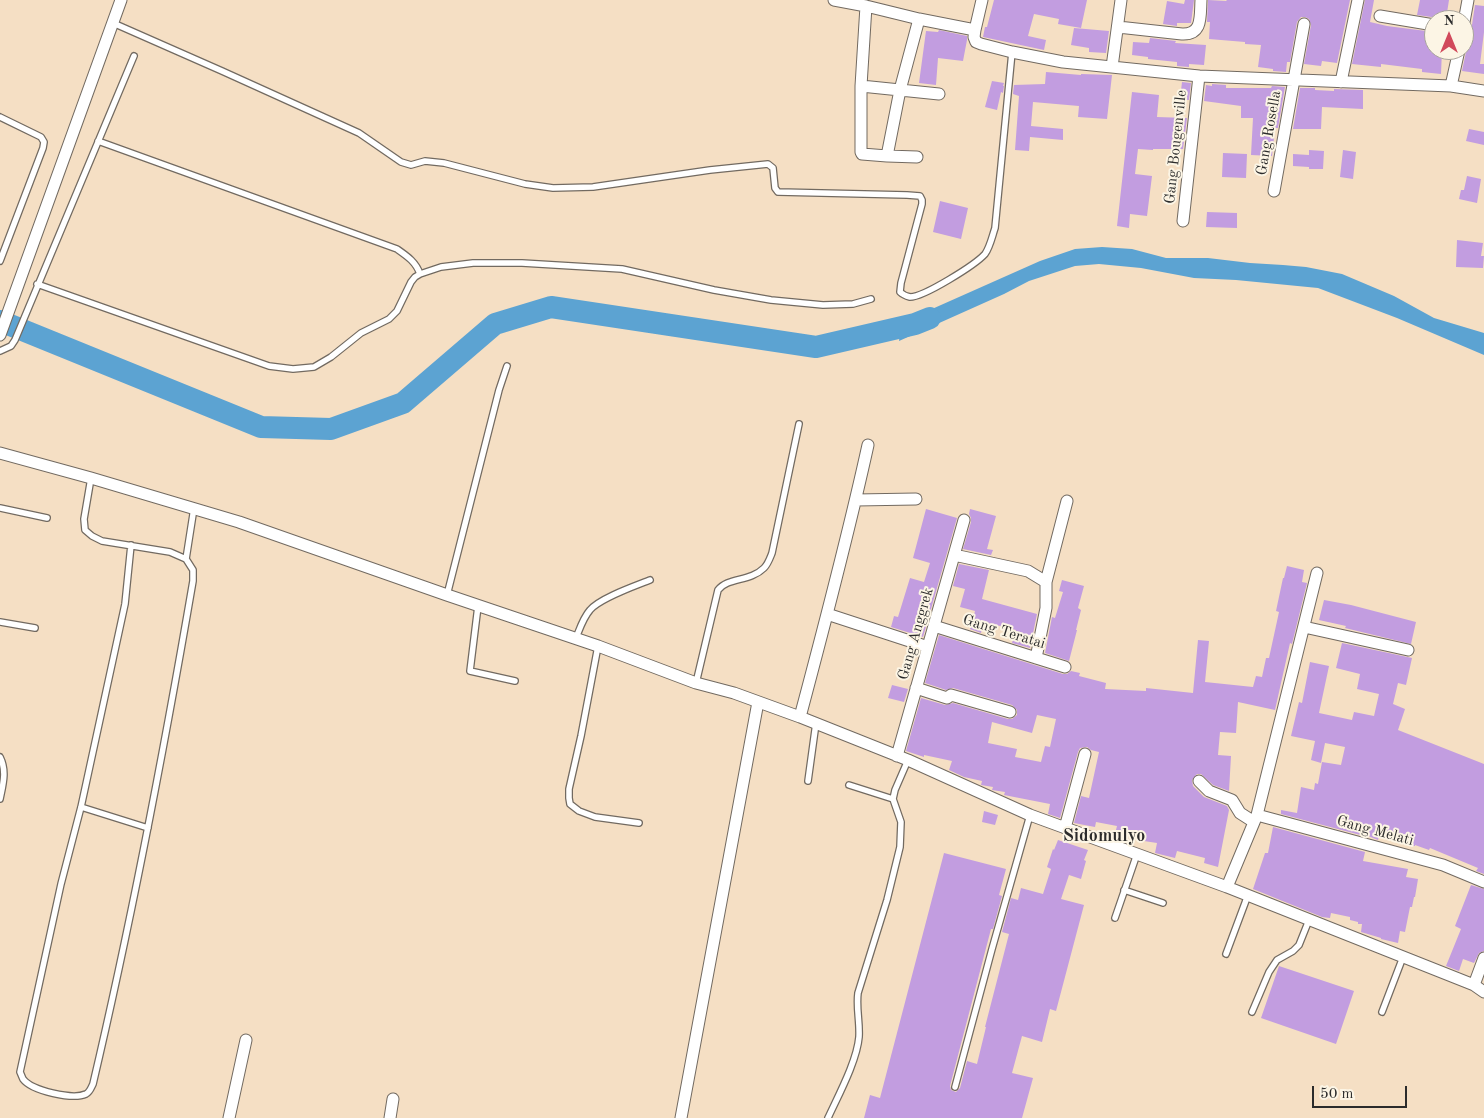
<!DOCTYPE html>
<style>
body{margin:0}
#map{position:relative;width:1484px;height:1118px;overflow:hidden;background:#f5dfc4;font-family:"Old Standard TT",serif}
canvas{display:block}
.north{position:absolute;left:1424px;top:10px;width:50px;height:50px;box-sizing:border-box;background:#fcf5e5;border:1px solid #a8a49b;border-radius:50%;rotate:0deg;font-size:14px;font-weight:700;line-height:20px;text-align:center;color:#2b2b2b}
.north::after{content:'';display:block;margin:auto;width:18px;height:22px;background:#d1495b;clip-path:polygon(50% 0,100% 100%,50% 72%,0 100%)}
.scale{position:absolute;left:1312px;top:1086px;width:95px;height:22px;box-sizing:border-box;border:2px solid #2b2b2b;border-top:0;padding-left:6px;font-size:15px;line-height:18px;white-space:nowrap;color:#2b2b2b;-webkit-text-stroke:4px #fcf5e5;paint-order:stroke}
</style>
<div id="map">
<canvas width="1484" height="1118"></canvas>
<div class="north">N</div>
<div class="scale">50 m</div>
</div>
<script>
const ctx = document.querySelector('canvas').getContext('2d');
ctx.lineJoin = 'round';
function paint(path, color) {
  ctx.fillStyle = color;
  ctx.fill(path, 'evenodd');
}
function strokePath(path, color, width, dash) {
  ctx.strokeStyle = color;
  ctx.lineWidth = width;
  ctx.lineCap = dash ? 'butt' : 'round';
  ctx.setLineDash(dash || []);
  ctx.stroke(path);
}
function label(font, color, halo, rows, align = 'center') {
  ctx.font = font + ' "Old Standard TT",serif';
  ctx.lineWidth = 4;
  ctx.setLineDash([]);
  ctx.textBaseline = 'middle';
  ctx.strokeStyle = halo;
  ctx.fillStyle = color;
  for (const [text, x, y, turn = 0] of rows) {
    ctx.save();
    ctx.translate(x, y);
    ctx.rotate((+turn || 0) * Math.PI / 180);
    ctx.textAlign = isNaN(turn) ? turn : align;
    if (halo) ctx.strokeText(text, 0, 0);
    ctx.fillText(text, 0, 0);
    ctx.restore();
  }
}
const water = new Path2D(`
 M1102,247L1132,249L1166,258H1208L1250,263L1283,265L1306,267L1342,274L1394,296L1434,318L1484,333V355L1397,318L1318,288L1236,280L1194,278L1141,268L1099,264L1075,266L1029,281L1004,294L899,341L901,324L923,313L1040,261L1075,249Z`);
const river = new Path2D(`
 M0,321L261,427L331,429L403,403L495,324L551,307L816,347L915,324L930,318`);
const building = new Path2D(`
 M994,0H1087L1081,28L1058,24L1059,19L1034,14L1028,36L1046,40L1044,50L983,37L985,27H987Z
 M1185,0H1194L1191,23H1177V26L1163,24L1167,1L1184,4Z
 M1208,0L1226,1L1227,0H1350L1337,63L1322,61L1321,66L1304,64L1311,25L1309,19L1305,17H1301L1297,22L1290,62H1287L1286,72L1273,71V69L1258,67L1261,45L1245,44V42L1209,39L1210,22H1207Z
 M1365,0H1374L1370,22L1387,26L1434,32V50H1442L1441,74L1422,72V69L1381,64V67L1352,64Z
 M1420,0H1449L1446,19L1417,15Z
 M1475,5L1484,6V32L1480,64H1484V74L1462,71L1466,52L1467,44H1465L1468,28L1472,25Z
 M1074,28L1109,31L1106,53L1089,52V48L1071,45Z
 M939,30L967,36V40L963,61L938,58L936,85L919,83L926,31L938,32Z
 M1150,38L1176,41L1175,43L1206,45L1204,65L1189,64V67L1177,66V62L1148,59V57L1132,55L1133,42L1149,43Z
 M1046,72L1081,75V74L1112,75L1107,119L1078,117L1079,106L1033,102L1031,126L1063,129V140L1030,137L1029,151L1015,150L1019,96L1013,94L1014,85L1045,84Z
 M992,81L1004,83L1003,86H1004L1003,93L1001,92L997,110L985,107Z
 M1182,82L1191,83L1189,100L1180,99Z
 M1212,84L1226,85V88H1271L1272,86L1285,87L1278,128H1275L1272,156L1251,155L1253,118H1241V106L1204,101L1206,85L1212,86Z
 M1300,88H1315V90L1334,91V89L1363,90V109L1322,107L1321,129H1293Z
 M1132,92L1159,95L1157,117L1187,118L1183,149H1153V150L1138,149L1135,174L1152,176L1147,216L1130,214L1129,228L1117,226Z
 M1469,129L1484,132V145L1466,141Z
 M1309,150L1324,151L1323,169H1309V167L1293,166V154L1309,155Z
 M1343,150L1356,152L1353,179L1340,177Z
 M1223,153L1247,154L1246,178L1222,177Z
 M1467,176L1481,179L1477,203L1459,199L1461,190H1464Z
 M940,201L968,208L961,239L933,232Z
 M1207,212L1237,213V228L1206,227Z
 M1457,240L1483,243L1481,256H1484L1483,268L1456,267Z
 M926,509L957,518L923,637L891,627L894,616L898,617L910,578L924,582L930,563L913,558Z
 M970,509L996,516L987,549L993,550L991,555L963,549L971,522V518L969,514Z
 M959,564L989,570L982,599L1037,614L1030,648L1012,643L1016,630L984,622L981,633L970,629L975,611L960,607L965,589L953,586Z
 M1287,566L1304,570L1302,582L1307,583L1292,644L1290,643L1275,710L1238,702L1236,733L1220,732L1218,755L1231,756L1229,791L1213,785L1201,774H1197L1192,780L1193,786L1204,797L1227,806L1229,810L1218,867L1204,863L1205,858L1177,851L1175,858L1155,853L1157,843L1144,841L1145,837L1134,835V833L1116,830L1117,826L1096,822L1095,827L1074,823L1081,796L1089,798L1099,752L1091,750L1087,747L1080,748L1078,752L1060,818L1048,814L1050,804L1004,795L1005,792L992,790L993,787L981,785L982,781L964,777L949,770L952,761L924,755V757L906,751L921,698L945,705L953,703L1008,719H1012L1017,715V710L1012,705L953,688L946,690L925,683L939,635L1063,674H1067L1071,671L1080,673L1079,676L1106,683L1105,689L1146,691V688L1193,693L1198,640L1209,641L1205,682L1253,687L1256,676L1262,677L1266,658H1269L1279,612L1276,611L1283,578H1284ZM1037,715L1056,719L1050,747L1045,746L1041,762L1015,757L1017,749L988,743L992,722L1032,733Z
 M1062,580L1084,586L1078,608L1081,610L1076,630H1077L1069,661L1045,653L1052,617L1055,618L1063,592L1059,591Z
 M1324,600L1351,605L1416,622L1411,644L1345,628L1346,626L1319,620Z
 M1342,643L1412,658L1406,685L1398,683L1393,704L1405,709L1398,730L1484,764V874L1476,871L1478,868L1430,848L1429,850L1415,845V846H1412L1380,834L1378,840L1368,836V837L1281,814V810L1297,813L1301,787L1314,790L1315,783L1318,784L1322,762L1341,765L1345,747L1325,743L1321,763L1311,760L1315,741L1291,736L1299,702L1302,703L1310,662L1329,666L1319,713L1352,720L1354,712L1374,716L1379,694L1357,689L1360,674L1336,668Z
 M892,685L908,689L904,702L888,698Z
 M984,811L998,815L995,825L982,822Z
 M1273,827L1365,852L1363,861L1408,869L1406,877L1418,879L1415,897H1414L1412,907H1410L1405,932L1400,931L1398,943L1381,939V938L1361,932L1362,924H1358V922L1350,920V917L1331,913L1330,918L1322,917L1253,889L1265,853H1268Z
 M1058,840L1088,850L1084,860L1086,861L1081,879L1069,875L1061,899L1084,905L1056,1011L1050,1009L1042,1042L1022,1036L1012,1073L1033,1078L1022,1118H864L870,1095L880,1098L944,853L1006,869L999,895L1002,896L993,929H991L950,1086L951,1090L956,1092L960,1088L967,1061L977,1064L986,1027H985L1009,934L1002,932L1011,898L1018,900L1021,888L1043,894L1051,869L1047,867L1053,849L1054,850Z
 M1471,885L1484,889V951L1479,953L1474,963L1463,959L1459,971L1446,966L1461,929L1455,926Z
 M1279,966L1354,991L1336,1044L1261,1018Z`);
const lane = new Path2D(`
 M113,23L222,71L359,133L401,162L411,165L425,161L444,163L525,184L553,188L593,187L710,170L768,164L773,168L775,188L778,192L907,195L920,196L922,200V204L901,283L900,292C903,295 906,296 910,297C924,297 975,265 985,254C990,247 992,237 995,228L1012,52
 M0,117L41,137L44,142L43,148L0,261
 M98,141L397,249C407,256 416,262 420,274
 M37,284L269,366L293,369L314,367L331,357L361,333L389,319L397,311L411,282L415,277L420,274L441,267L473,263H522L622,269L714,290L771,300L823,305L853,304L871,299
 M0,351L11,346L15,340L134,56
 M91,478L84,519L85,530L92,536L102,541L170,552L186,559L193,570V581C164,750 132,918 93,1084C91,1088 90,1092 86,1094C73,1100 32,1091 23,1079C22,1077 21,1074 20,1072L61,884L81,807L125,604L131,545
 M0,508L47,518
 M186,559L194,508
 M447,595L499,390L507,366
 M478,606L470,671L515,681
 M0,622L35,628
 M576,638C580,628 583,618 590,610C600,598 635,586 650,580
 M598,646L581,736L569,789V798L570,804L579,811L595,817L639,823
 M696,683L718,590C728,577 750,582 764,568C768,564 770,558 772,553L799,424
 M0,757C7,771 3,784 0,799
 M808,781L816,723
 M849,785L893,799
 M81,807L148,828
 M1124,890L1163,903
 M1115,918L1137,854
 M1226,954L1248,895
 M1252,1012L1269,972L1277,960L1293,951L1299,945L1309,920
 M1382,1012L1403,957
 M955,1087L992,949L1030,815
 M828,1118C838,1096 857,1061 859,1037C860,1022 856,1008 858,993L887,900L900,847L901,822L893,799L895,790L908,760`);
const street = new Path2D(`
 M834,0L866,6L919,19L975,30L974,37L976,42L981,44L1012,52L1063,62L1199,76L1451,86L1484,91
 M1380,16L1434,25
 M1464,22L1468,0
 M1118,27L1182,34C1203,35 1200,16 1201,0
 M975,30L982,0
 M1112,67L1121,0
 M1341,82L1358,0
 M861,86L866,6
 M1451,86L1459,50
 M887,156L862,154L861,152V86L939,94
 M917,157L887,156L900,90L919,19
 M1274,191L1304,24
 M1183,221L1199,76
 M0,335L121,0
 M0,453L91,478L239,522L447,595L598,646L696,683L734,693L800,717L908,760L1030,815L1227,887L1474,985L1484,992
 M856,500L916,499
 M954,555L1028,571L1046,582
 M827,614L928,647
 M934,626L1065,667
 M1304,627L1408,650
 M1036,658L1046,608V582L1067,501
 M916,688L947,698L951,695L1010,712
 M800,717C824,627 848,536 868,445
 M897,756L964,520
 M1199,781L1209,791L1232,800L1240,813L1254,822
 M1257,815L1443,865L1484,882
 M1065,828L1085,754
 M1227,887L1257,815L1317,573
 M1474,985L1484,958
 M229,1118L246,1040
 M390,1118L393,1099
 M681,1118L758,702`);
const streetNames = [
 ["Gang Rosella",1269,133,-80],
 ["Gang Bougenville",1176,147,-84],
 ["Gang Teratai",1004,632,17],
 ["Gang Anggrek",916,634,-74],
 ["Gang Melati",1375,831,15]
];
const quarterNames = [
 ["Sidomulyo",1104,836]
];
paint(water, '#5ca3d2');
strokePath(river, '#5ca3d2', 22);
paint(building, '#c29de0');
strokePath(lane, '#726a61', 8);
strokePath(street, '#726a61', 13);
strokePath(lane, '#fff', 5.5);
strokePath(street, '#fff', 11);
label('15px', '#2b2b2b', '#fcf5e5', streetNames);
label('bold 18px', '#2b2b2b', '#fcf5e5', quarterNames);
</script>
